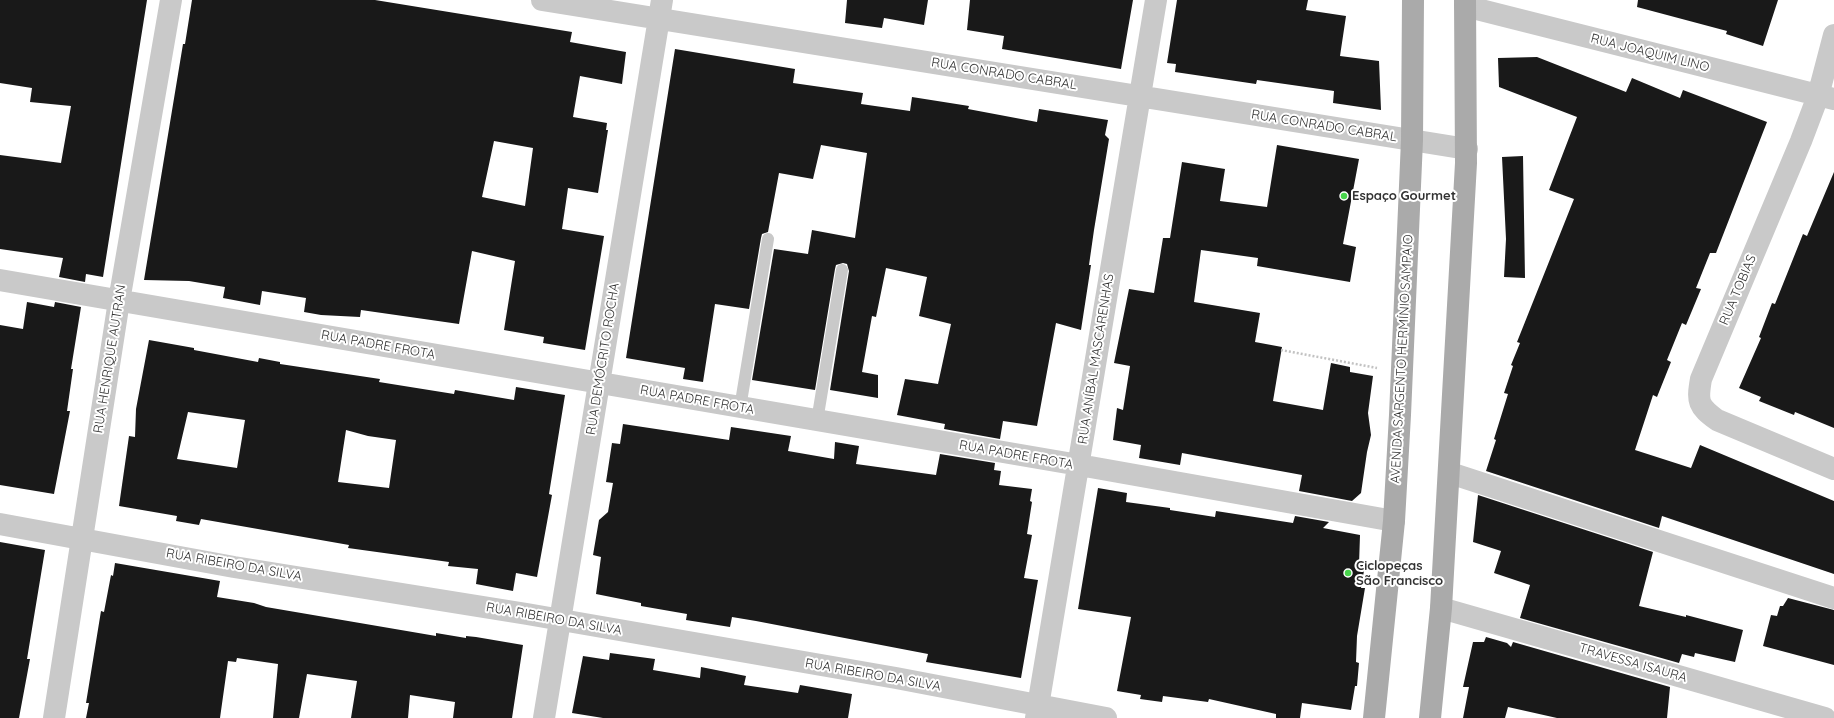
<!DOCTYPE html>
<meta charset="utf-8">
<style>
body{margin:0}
canvas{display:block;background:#fff}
</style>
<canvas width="1834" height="718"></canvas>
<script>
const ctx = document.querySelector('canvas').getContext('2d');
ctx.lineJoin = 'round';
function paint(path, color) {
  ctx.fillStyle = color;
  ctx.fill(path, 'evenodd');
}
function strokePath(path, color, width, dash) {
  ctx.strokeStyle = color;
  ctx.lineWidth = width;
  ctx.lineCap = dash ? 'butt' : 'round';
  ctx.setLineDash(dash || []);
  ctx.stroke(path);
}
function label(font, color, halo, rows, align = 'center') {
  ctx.font = font + ' Quicksand,sans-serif';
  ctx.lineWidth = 4;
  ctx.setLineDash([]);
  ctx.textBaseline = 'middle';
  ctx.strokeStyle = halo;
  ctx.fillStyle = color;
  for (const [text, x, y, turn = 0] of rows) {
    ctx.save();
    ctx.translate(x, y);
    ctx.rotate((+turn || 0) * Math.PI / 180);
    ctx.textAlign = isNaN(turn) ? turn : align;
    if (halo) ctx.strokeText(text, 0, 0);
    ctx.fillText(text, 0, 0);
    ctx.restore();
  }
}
const building = new Path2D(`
 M0,0H147L103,277L86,274L85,282L59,277L63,258L0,249V155L61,163L71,106L30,102L32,88L0,83Z
 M192,0H375L572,32L570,42L626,52L622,84L580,76L573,117L607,123L606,130H608L598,193L568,188L562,229L604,236L585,350L543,343L544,337L504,330L515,261L472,251L459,324L361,310L360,317L321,315L304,312L306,298L262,291L260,305L223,298L225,287L189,281L144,280L183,44H185ZM494,141L533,148L525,206L482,197Z
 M847,0H928L924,25L884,18L882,28L845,23Z
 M970,0H1133L1121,69L1002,49L1004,36L967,30Z
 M1177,0H1308L1306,10L1346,16L1340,56L1379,61L1381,110L1333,103L1334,91L1257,80L1256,84L1175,72L1176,64L1167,63Z
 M1638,0H1778L1763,46L1726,34L1727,31L1637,7Z
 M675,49L795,69L793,83L863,93L861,104L910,111L912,97L969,106L968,109L1037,122L1039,109L1108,120L1105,135L1109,139L1094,230L1089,265H1091L1081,330L1056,323L1037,426L1003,421L1000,439L944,429L945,424L897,415L905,379L938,384L951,324L919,316L927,277L886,268L876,317L872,316L862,372L878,375V398L830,390L849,271L847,264L843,263L836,265L835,269L815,390L752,380L774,249L808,254L812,230L855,238L867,153L821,145L813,179L779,173L768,232L762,234L761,238L749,309L715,304L703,382L683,379L685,368L626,358Z
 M1537,57L1626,92L1632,78L1680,98L1683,90L1767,122L1716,253H1710L1696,288L1701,289L1686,325L1682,323L1667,360L1671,362L1657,397L1653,395L1635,450L1691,468L1700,445L1834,501V574L1662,516L1659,528L1486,471L1496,440L1494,439L1508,394L1504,393L1513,366L1511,365L1520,343L1517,342L1574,199L1549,190L1577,117L1499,87L1498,58Z
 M1277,145L1359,159L1343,244L1356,247L1350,282L1257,266L1258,258L1201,250L1194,302L1260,313L1255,342L1282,347L1273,401L1323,410L1331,363L1350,367V372L1373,376L1368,413L1371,435L1367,452L1361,493L1352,501L1299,491L1302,475L1182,453L1180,465L1139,458L1141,445L1113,440L1117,408L1123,410L1130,366L1114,363L1129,289L1154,293L1163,238H1170L1182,162L1225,169L1220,201L1267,207Z
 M1523,156L1525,278L1504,277L1506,239L1502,157Z
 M1834,172V428L1795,412L1794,415L1759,401L1761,397L1739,388L1761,338L1759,337L1772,303L1775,304L1803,234L1807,236Z
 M27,302L54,307L55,302L81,307L71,369H73L67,411H70L54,494L0,485V325L23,329Z
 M149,340L194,348V350L258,362L259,358L280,362V364L380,379L379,382L454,394L455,390L514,400L516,387L565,395L549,494L552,495L537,577L516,573L513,591L476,584L478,569L448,566L449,562L348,548L349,545L201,519L199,525L176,521L177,516L119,506L129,436L135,437L136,409ZM188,412L245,420L237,468L177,459ZM346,430L368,436L396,440L389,488L338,482Z
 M623,424L729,440L731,427L791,436L788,451L834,459L835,442L859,446L856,464L936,475L940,454L995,463L994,470L1001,471L999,485L1032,489L1030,501L1032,502L1027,534L1032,535L1024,578L1038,580L1021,678L926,662L928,654L756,621L732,617L730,627L686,620L687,614L641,606V603L596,594L601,557L593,555L599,520L608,512L613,483L606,482L612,443L620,444Z
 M1098,488L1127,493L1126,502L1170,508V510L1215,517L1216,511L1293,523L1295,516L1329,522L1323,528L1360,535L1359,565H1365L1361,588H1365L1357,636L1356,662L1359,663L1357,686H1355L1351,710L1302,703L1300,718H1276V714L1209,699L1208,702L1163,696L1162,702L1140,699L1141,695L1117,691L1131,617L1078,609Z
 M1478,495L1653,552L1639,606L1686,617V615L1743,630L1735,662L1695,653L1694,657L1682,654L1679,663L1520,618L1530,585L1494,573L1501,551L1473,542Z
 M0,542L45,550L27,659H30L19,718H0Z
 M115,563L220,581L217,597L254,603L266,607L436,636V633L466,638V636L476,637L523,645L512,718H453L455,702L410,695L408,718H351L357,681L307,674L299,718H273L278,664L237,658L236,662L228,661L220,718H86L89,703H86L101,611L104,612L111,575L113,576Z
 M1788,598L1834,610V665L1763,646L1771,615L1777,616L1780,606H1783Z
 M1486,637L1507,643L1511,647L1513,642L1670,687L1667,718H1557L1508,707L1505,718H1463L1469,687H1463L1473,642H1484Z
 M610,653L655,659L653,670L700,678L701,667L746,676L744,685L798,693L800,685L852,694L848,718H603L572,713L583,656L609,660Z`);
const path = new Path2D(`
 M1281,350L1377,368`);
const lane = new Path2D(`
 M740,408L768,239
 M817,421L842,270`);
const street = new Path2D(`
 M542,0L1467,149
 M1465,6L1834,99
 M1834,35L1818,96L1801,141L1701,379C1697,402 1698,406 1717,420L1834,469
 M0,280L1079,465L1394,521
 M1450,473L1834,598
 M0,524L234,567L527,614L896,678L1106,718
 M1441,608L1825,718
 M54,718L119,301L171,0
 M544,718L662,0
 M1036,718L1156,0`);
const primary = new Path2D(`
 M1374,718L1394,521L1400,415L1412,140L1413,0
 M1430,718L1441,608L1466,163L1465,0`);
const markers = [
 [1344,196,4,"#48d54c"],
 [1348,573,4,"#48d54c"]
];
const streetNames = [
 ["RUA JOAQUIM LINO",1650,53,14],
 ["RUA CONRADO CABRAL",1004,74,9],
 ["RUA CONRADO CABRAL",1324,126,9],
 ["RUA TOBIAS",1738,290,-67],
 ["RUA PADRE FROTA",378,345,10],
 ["RUA HENRIQUE AUTRAN",110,359,-81],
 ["RUA DEMÓCRITO ROCHA",603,359,-81],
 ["RUA ANÍBAL MASCARENHAS",1096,359,-81],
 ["AVENIDA SARGENTO HERMÍNIO SAMPAIO",1402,359,-87],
 ["RUA PADRE FROTA",697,400,10],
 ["RUA PADRE FROTA",1016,455,10],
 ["RUA RIBEIRO DA SILVA",234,565,10],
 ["RUA RIBEIRO DA SILVA",554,619,10],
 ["TRAVESSA ISAURA",1633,663,16],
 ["RUA RIBEIRO DA SILVA",873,675,10]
];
const poiNames = [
 ["Espaço Gourmet",1352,196],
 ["Ciclopeças",1356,566],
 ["São Francisco",1356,581]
];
paint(building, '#191919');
strokePath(path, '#c2c2c2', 2.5, [2, 2]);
strokePath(lane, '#c9c9c9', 12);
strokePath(street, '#c9c9c9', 22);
strokePath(primary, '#aaa', 22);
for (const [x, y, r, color] of markers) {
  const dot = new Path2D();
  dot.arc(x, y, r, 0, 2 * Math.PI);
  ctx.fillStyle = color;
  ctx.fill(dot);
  strokePath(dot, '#fff', 1.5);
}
label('13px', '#323232', '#fff', streetNames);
label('bold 13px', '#323232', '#fff', poiNames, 'left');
</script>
